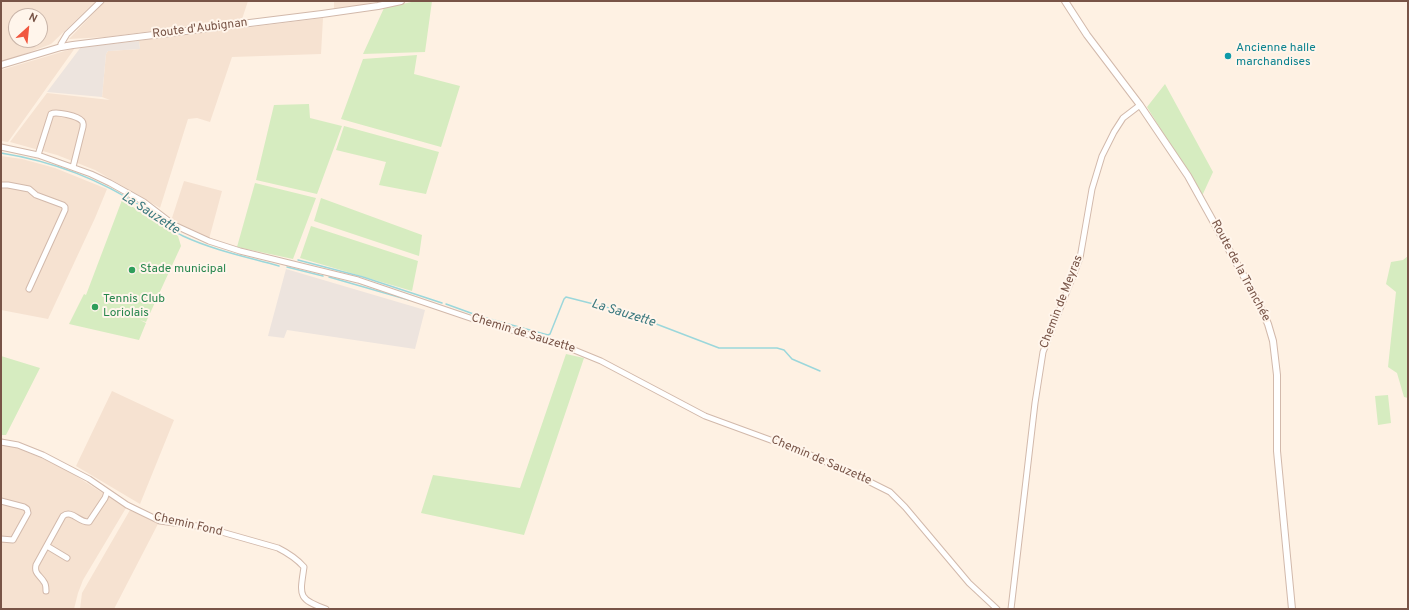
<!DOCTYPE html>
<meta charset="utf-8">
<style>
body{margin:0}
#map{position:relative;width:1409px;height:610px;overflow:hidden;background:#fef1e3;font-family:Overpass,sans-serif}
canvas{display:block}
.frame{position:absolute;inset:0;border:2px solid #785447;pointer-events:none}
.north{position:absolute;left:8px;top:8px;width:40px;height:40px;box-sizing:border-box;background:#fff5eb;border:1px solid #c9b5a9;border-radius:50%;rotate:27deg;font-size:11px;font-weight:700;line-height:16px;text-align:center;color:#785447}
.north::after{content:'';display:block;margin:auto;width:14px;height:18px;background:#f1573f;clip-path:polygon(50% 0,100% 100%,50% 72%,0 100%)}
</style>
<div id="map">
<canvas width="1409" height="610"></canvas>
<div class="frame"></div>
<div class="north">N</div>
</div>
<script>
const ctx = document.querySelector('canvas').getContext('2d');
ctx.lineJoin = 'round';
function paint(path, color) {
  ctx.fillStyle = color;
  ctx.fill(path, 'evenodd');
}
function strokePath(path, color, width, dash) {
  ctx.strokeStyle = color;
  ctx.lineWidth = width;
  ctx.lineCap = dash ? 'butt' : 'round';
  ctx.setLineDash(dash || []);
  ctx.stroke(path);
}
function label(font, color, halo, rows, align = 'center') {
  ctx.font = font + ' Overpass,sans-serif';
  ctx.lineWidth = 4;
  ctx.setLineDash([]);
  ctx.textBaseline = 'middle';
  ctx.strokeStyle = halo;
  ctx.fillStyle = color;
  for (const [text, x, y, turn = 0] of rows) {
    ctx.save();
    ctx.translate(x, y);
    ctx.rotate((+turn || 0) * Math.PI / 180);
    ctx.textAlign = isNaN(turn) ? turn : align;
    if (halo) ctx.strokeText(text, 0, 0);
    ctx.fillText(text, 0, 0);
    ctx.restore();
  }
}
const residential = new Path2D(`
 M1,1H96L51,44L1,63ZM16,16H40V40H16Z
 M105,1H248L242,19L106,37L69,39Z
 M334,1H378L353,7L334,10Z
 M323,18L321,54L232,57L210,122L197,118L188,119L160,208L95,170L57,155L10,142L47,93L110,100L102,97L106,54L108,51L140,49L139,41L166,36L208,30L244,28Z
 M75,48L8,142L1,141V70Z
 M1,156L22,159L55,168L107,189L95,218L48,319L1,310Z
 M184,181L222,191L209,239L189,231L171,221Z
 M112,391L174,420L140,504L76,466Z
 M1,445L13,446L62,467L101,492L109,495L126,508L83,580L78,593L74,609H1Z
 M130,510L159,522L114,609H80L82,593Z`);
const industrial = new Path2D(`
 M139,41L140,49L108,51L106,54L102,97L47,92L81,47Z
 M286,269L425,310L415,349L287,330L284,338L268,336Z`);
const green = new Path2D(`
 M416,1H432L425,52L363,54L384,8Z
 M417,55L414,74L460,86L441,147L341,119L363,59Z
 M1165,84L1213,172L1202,196L1147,107Z
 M309,104L310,118L342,126L317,194L256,180L274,105Z
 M344,126L439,152L426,194L379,185L386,162L336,150Z
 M255,183L316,198L293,259L237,247Z
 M321,198L422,235L419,256L314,221Z
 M122,200L178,236L181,246L146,322L140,320L146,323L139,340L69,324L84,294L86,295Z
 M311,226L418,261L412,291L300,258Z
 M1408,256V398L1404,397L1397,373L1388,367L1396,292L1386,284L1391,262L1403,260Z
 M566,354L584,358L524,535L421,513L433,475L520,488Z
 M1,356L40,368L6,435H1Z
 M1388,395L1391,423L1378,425L1375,396Z`);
const stream = new Path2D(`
 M1,153C52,161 101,180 144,208C158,217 168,229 183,236C213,250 247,257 279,266
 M298,260L363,277L442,303
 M287,267L323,276
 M329,277L409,300
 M446,304L479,316L548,335L550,334L564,299L566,297L625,312L719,348H777L784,350L792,359L820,371`);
const minor = new Path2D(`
 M61,47V44L67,34L101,1
 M1,147L38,155L91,174L110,183L144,202L174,225L209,241L240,251L358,280L473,319L557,343L601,361L705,416L806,453L864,479L890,492L905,507L969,583L997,609
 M38,155L51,114C56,111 78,116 82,121C84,123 83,125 83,127L73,167
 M1,185H8L29,189L36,195L63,205L65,207V210L29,289
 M1,442L18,445L43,455L89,479L127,505L160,521L204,527L278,548C288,553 296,558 304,567C300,595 297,599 326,609
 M1,501L24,507L27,509L28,513L13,540L1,539
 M47,546L67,558
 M46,591C46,588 46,584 44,582C40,575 34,574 36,565L63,516C72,509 79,523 89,522L105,498L107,492
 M1011,609L1035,403L1043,352L1080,258L1092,189L1102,156L1114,132L1123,118L1140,105`);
const tertiary = new Path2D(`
 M1065,1L1087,35L1140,105L1188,176L1257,300L1268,324L1273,341L1277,375V451L1292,609
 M1,65L61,47L73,45L322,14L378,6L401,1`);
const markers = [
 [1228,56,4,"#0f9aa8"],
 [132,270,4,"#2e9e5b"],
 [95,307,4,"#2e9e5b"]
];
const streetNames = [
 ["Route d'Aubignan",200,29,-7],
 ["Route de la Tranchée",1240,271,62],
 ["Chemin de Meyras",1062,302,-69],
 ["Chemin de Sauzette",523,334,17],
 ["Chemin de Sauzette",821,461,23],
 ["Chemin Fond",188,525,13]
];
const cultureNames = [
 ["Ancienne halle",1236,49],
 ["marchandises",1236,63]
];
const leisureNames = [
 ["Stade municipal",140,270],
 ["Tennis Club",103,300],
 ["Loriolais",103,314]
];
const waterNames = [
 ["La Sauzette",150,214,33],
 ["La Sauzette",623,314,17]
];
paint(residential, '#f6e2d1');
paint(industrial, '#ede4de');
paint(green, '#d6ecc0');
strokePath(stream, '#9bd7db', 1.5);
strokePath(minor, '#d2b9ab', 7);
strokePath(tertiary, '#d2b9ab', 8);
strokePath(minor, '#fff', 5);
strokePath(tertiary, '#fff', 6);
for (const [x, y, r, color] of markers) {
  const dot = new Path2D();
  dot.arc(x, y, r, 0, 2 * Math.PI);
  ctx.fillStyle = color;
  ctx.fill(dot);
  strokePath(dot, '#fff5eb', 1.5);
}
label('12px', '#785447', '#fff5eb', streetNames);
label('12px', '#0d838f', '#fff5eb', cultureNames, 'left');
label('12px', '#27864d', '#fff5eb', leisureNames, 'left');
label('italic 13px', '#3a787e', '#fff5eb', waterNames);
</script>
